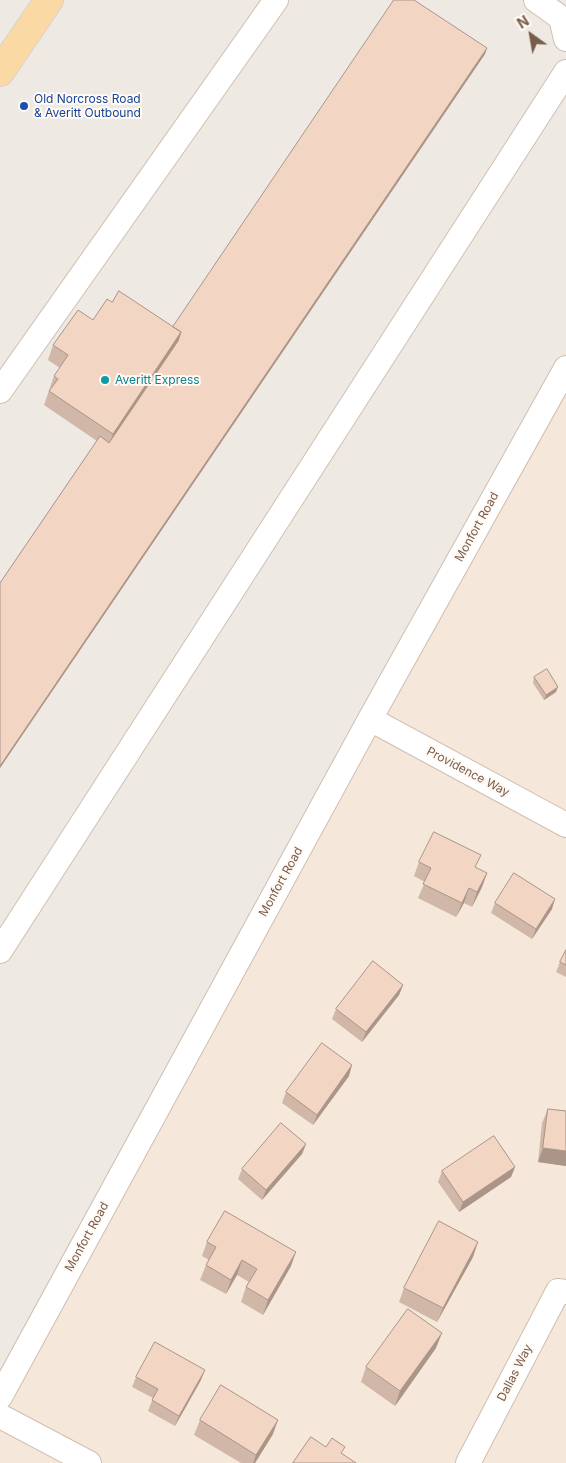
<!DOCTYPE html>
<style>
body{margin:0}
#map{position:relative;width:566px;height:1463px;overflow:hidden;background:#fdf6ec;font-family:Inter,sans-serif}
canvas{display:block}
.north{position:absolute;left:506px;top:10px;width:50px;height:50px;-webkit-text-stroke:4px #fffaf3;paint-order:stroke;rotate:328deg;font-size:14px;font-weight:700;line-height:20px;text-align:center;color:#7a5c4d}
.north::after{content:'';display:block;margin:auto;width:18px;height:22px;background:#7a5c4d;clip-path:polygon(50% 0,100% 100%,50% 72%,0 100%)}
</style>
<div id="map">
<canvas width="566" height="1463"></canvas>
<div class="north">N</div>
</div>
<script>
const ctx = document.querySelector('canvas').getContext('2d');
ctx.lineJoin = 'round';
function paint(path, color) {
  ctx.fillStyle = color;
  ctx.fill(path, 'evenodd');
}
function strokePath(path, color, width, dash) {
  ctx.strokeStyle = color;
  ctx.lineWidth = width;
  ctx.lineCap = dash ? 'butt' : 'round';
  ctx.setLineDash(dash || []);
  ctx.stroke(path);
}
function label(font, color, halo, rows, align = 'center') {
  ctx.font = font + ' Inter,sans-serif';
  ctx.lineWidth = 4;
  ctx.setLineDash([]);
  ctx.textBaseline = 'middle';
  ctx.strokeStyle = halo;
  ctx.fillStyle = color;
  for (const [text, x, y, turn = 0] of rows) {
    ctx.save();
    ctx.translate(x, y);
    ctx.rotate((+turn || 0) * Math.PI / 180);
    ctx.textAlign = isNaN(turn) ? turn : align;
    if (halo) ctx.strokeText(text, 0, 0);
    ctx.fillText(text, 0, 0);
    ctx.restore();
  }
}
const residential = new Path2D(`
 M566,351V1463H0V1413Z`);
const industrial = new Path2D(`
 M0,0H566V351L0,1413Z`);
const minor = new Path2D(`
 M536,0L561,18L566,39
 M0,391L276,0
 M370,719L566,825
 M0,951L566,72
 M0,1397L370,719L566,368
 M0,1416L89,1463
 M468,1463L558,1291L566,1292`);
const major = new Path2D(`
 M0,72L49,0`);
const wall = new Path2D(`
 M487,48L485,54L0,768V583L97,441L44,405L54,376L60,368L48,360L53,345L93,320L112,302L173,327Z
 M534,677L556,692L544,700L533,683Z
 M419,862L476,868L487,873L482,887L472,907L464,903L456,917L418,898L425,882L414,876Z
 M495,903L552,909L532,939L491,913Z
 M566,950V977L556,972L560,962Z
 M403,985L399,995L362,1042L332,1019L336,1009Z
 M349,1076L313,1125L282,1103L286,1092Z
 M548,1109L566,1111V1166L538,1162L542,1123Z
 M306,1144L302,1154L262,1200L238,1179L242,1169Z
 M515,1167L511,1177L459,1212L438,1182L442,1171Z
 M207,1242L291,1266L263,1315L241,1302L246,1287L249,1282L237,1275L226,1294L200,1280L206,1265L209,1260L202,1256Z
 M473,1257L437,1322L399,1302L404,1288Z
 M436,1348L395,1406L361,1382L366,1367Z
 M136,1377L201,1380L175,1426L148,1411L153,1398L132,1387Z
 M200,1420L273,1434L255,1463H241L194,1435Z`);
const shadedWall = new Path2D(`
 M487,48L485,54L0,768V766Z
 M181,332L176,347L108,448L113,434Z
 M558,687L556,692L544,700L546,695Z
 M487,873L482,887L472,907L477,892Z
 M469,888L464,903L456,917L462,903Z
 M555,899L552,909L532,939L536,929Z
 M403,985L399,995L362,1042L366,1032Z
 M352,1065L349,1076L313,1125L317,1115Z
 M306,1144L302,1154L262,1200L266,1190Z
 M543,1148L566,1151V1166L538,1162Z
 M515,1167L511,1177L459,1212L463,1202Z
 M478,1242L473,1257L437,1322L443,1308Z
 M296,1252L291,1266L263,1315L268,1300Z
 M242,1260L237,1275L226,1294L231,1280Z
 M442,1333L436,1348L395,1406L400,1391Z
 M205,1370L201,1380L175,1426L179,1416Z
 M278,1420L273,1434L255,1463H253L256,1455Z`);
const building = new Path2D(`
 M394,0H414L487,48L0,766V583L100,436L109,443L178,341L181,332L173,327Z
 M119,291L181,332L113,434L49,391L58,379L54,376L68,355L53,345L78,310L93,320L107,299L112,302Z
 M547,669L558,687L546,695L534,677Z
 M434,832L481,855L475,867L487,873L477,892L469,888L462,903L423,884L431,868L419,862Z
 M514,873L555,899L536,929L495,903Z
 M566,950V965L560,962Z
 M373,961L403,985L366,1032L336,1009Z
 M322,1043L352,1065L317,1115L286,1092Z
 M548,1109L566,1111V1151L543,1148Z
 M281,1123L306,1144L266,1190L242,1169Z
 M494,1136L515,1167L463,1202L442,1171Z
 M225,1211L296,1252L268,1300L246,1287L257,1269L242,1260L231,1280L206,1265L216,1247L207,1242Z
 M439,1221L478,1242L443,1308L404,1288Z
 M408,1309L442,1333L400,1391L366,1367Z
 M155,1342L205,1370L179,1416L152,1400L158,1389L136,1377Z
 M221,1385L278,1420L256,1455L200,1420Z
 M311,1437L326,1447L332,1438L345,1447L341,1453L356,1463H293Z`);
const markers = [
 [24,106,5,"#1a4fb4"],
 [105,380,5,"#0f9aa8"]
];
const transitNames = [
 ["Old Norcross Road",34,99],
 ["& Averitt Outbound",34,113]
];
const cultureNames = [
 ["Averitt Express",115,380]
];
const streetNames = [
 ["Monfort Road",477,527,-61],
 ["Providence Way",468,772,28],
 ["Monfort Road",281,882,-61],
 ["Monfort Road",87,1237,-61],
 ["Dallas Way",515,1373,-63]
];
paint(residential, '#f5e8da');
paint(industrial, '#efe9e4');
strokePath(minor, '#d1beb0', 26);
strokePath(major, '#dad1cd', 30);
strokePath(minor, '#fff', 24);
strokePath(major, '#fbd9a5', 28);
paint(wall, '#d1b7a8');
paint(shadedWall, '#aa9588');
paint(building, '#f3d5c3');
strokePath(building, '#aa9588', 1);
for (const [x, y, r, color] of markers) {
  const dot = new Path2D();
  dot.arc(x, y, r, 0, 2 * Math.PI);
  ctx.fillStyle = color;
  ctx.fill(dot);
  strokePath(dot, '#fffaf3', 2);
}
label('12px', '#164399', '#fffaf3', transitNames, 'left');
label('12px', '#0d838f', '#fffaf3', cultureNames, 'left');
label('12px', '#7a5c4d', '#fffaf3', streetNames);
</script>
